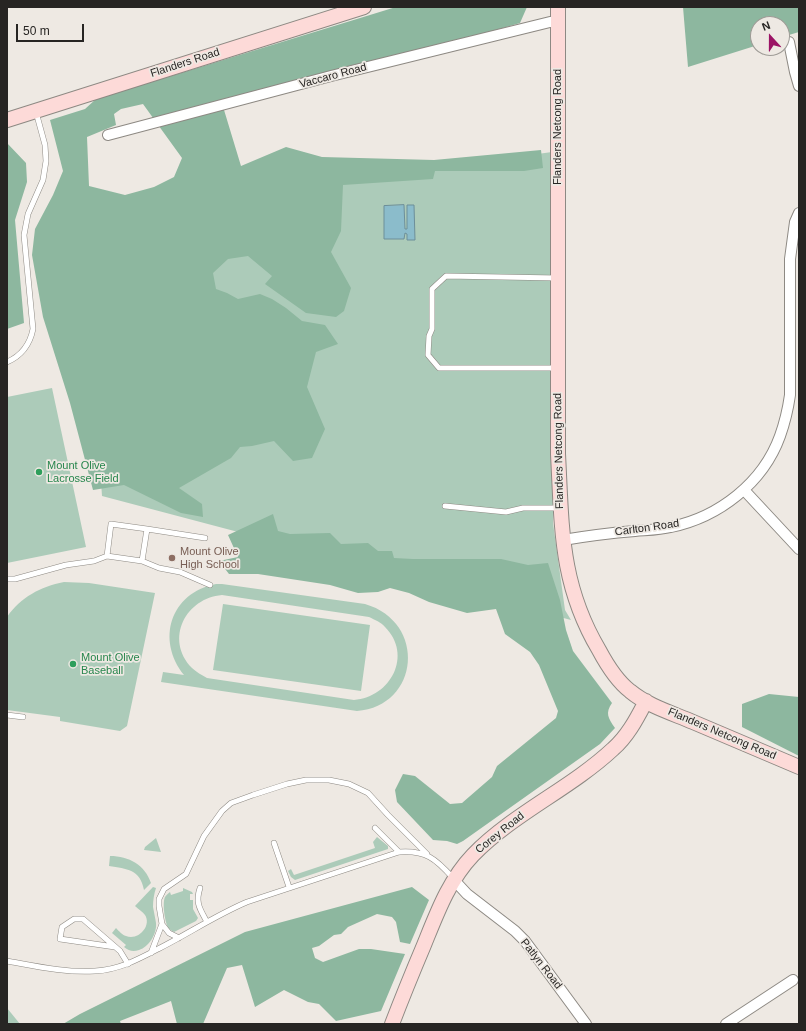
<!DOCTYPE html>
<style>
body{margin:0}
#map{position:relative;width:806px;height:1031px;overflow:hidden;background:#eee9e3;font-family:Helvetica,sans-serif}
canvas{display:block}
.frame{position:absolute;inset:0;border:8px solid #272523;pointer-events:none}
.north{position:absolute;left:750px;top:16px;width:40px;height:40px;box-sizing:border-box;background:#eee9e3;border:1px solid #9e9b96;border-radius:50%;rotate:339deg;font-size:11px;font-weight:700;line-height:16px;text-align:center;color:#272523}
.north::after{content:'';display:block;margin:auto;width:14px;height:18px;background:#9b1465;clip-path:polygon(50% 0,100% 100%,50% 72%,0 100%)}
.scale{position:absolute;left:16px;top:24px;width:68px;height:18px;box-sizing:border-box;border:2px solid #272523;border-top:0;padding-left:5px;font-size:12px;line-height:14px;white-space:nowrap;color:#272523;-webkit-text-stroke:3px #eee9e3;paint-order:stroke}
</style>
<div id="map">
<canvas width="806" height="1031"></canvas>
<div class="frame"></div>
<div class="north">N</div>
<div class="scale">50 m</div>
</div>
<script>
const ctx = document.querySelector('canvas').getContext('2d');
ctx.lineJoin = 'round';
function paint(path, color) {
  ctx.fillStyle = color;
  ctx.fill(path, 'evenodd');
}
function strokePath(path, color, width, dash) {
  ctx.strokeStyle = color;
  ctx.lineWidth = width;
  ctx.lineCap = dash ? 'butt' : 'round';
  ctx.setLineDash(dash || []);
  ctx.stroke(path);
}
function label(font, color, halo, rows, align = 'center') {
  ctx.font = font + ' Helvetica,sans-serif';
  ctx.lineWidth = 3.5;
  ctx.setLineDash([]);
  ctx.textBaseline = 'middle';
  ctx.strokeStyle = halo;
  ctx.fillStyle = color;
  for (const [text, x, y, turn = 0] of rows) {
    ctx.save();
    ctx.translate(x, y);
    ctx.rotate((+turn || 0) * Math.PI / 180);
    ctx.textAlign = isNaN(turn) ? turn : align;
    if (halo) ctx.strokeText(text, 0, 0);
    ctx.fillText(text, 0, 0);
    ctx.restore();
  }
}
const green = new Path2D(`
 M552,152L553,523L565,610L571,620L102,496L83,217Z
 M52,388L86,547L7,563V397Z
 M64,582L89,583L155,593L127,726L120,731L60,721V717L7,710V617C21,597 40,587 64,582Z
 M216,584H222L365,604C427,622 420,706 357,711L161,682L163,672L184,675C156,640 170,593 216,584ZM222,595L369,617C375,620 381,622 385,627C413,655 391,697 354,700L207,678C202,675 196,672 192,668C164,639 186,598 222,595Z
 M223,604L370,625L361,691L213,670Z
 M377,837L388,846V849L295,880L291,877L288,871L291,869L294,875L375,848L373,842Z
 M156,838L161,852L144,850L145,847Z
 M110,856C129,856 145,865 151,883L144,890C140,869 127,869 109,866Z
 M153,887L156,888C154,894 153,900 153,907C154,912 155,917 156,923C157,934 149,947 139,950C133,952 129,951 124,947L126,945L112,933L116,928C119,931 122,935 126,936C138,941 152,926 145,915C143,912 138,909 135,906Z
 M183,888L192,892L193,894H190V900H193V909L198,918L196,921L174,932C172,931 171,930 169,929C165,924 162,903 165,897C166,895 168,894 170,892L171,895L183,891Z
 M7,1008L20,1024H7Z`);
const forest = new Path2D(`
 M396,7H527L520,23L431,49L221,100L241,166L286,147L322,157L434,160L541,150L543,168L524,171H435L433,179L343,185L341,231L331,252L351,288L344,311L336,317L306,313L265,284L272,276L248,256L228,259L213,273L216,289L227,293L238,299L260,294L272,299L286,308L302,321L325,325L338,344L316,352L307,387L325,429L312,458L293,461L274,441L252,446L240,447L231,458L179,488L202,504L203,517L181,513L124,485L93,490L70,403L43,317L32,255L35,229L53,195L63,171L50,120L85,109L96,99ZM143,104L182,158L174,177L154,187L125,195L89,186L87,137L116,125L114,114L121,109Z
 M683,7H799V32L782,37V24H758V45L688,67Z
 M7,143L26,163L27,182L15,220L24,323L7,329Z
 M273,514L278,531L290,534L330,533L341,544L368,543L378,551H392L394,558L413,559H501L528,565L548,563L560,600L566,630L573,651L612,703C605,713 608,718 615,728L600,744L463,841L457,844L447,841L433,840L397,802L395,790L403,774L415,776L450,804L462,803L492,777L497,766L556,718L558,711L539,665L530,652L505,634L496,609L467,613L429,602L409,593L390,588L378,592L358,593L330,585L258,574H229L219,561L238,557L228,535Z
 M769,694L799,697V756L742,727V704Z
 M412,887L429,900L410,944L400,942L396,922L392,917L377,914L348,927L341,934L334,935L319,946L312,948L315,958L323,962L359,949H371L405,954L381,1011L336,1021L319,1004L308,1002L284,990L255,1007L242,965L227,968L203,1024H177L171,1001L120,1021L121,1024H63L80,1014L245,932Z`);
const water = new Path2D(`
 M404,205L405,229H407V205H414L415,240H407V234L405,233L404,239H384V206Z`);
const lane = new Path2D(`
 M7,362C21,356 30,344 33,329L24,235L28,214L43,180L46,161L45,145L36,112
 M557,368H439L428,355L429,336L432,329V289L446,276L557,278
 M445,506L506,512L523,508H559
 M147,529L205,538
 M107,556L111,524L147,529L142,561
 M7,579H15L66,565L94,561L107,556L142,561L159,568L180,572L210,585
 M7,715L23,717
 M375,828L399,852
 M274,843L289,887
 M200,888C195,903 200,909 207,922
 M179,938L169,933L162,924L159,906V899L164,889L186,874L204,836L222,811L231,803L253,795L287,784L306,780H329L349,784L368,793L388,815L427,854
 M115,947L60,939L62,927L74,919H83L120,951L128,964
 M151,953L162,924
 M7,961C35,966 66,973 95,971C118,970 137,960 158,949C188,934 216,915 247,902L399,852C426,850 436,859 453,878`);
const street = new Path2D(`
 M789,42L795,72L799,86
 M108,135L331,76L550,22H558
 M744,490L799,549
 M563,540C587,536 610,533 635,531C647,530 659,530 671,527C719,517 763,483 780,436C785,422 788,409 790,395V259L795,222L799,213
 M454,880L467,894L515,931L525,941L586,1024
 M726,1024L793,980`);
const secondary = new Path2D(`
 M558,7V454C562,528 560,584 599,650C607,665 617,681 630,691C648,706 672,713 693,722C728,737 764,752 799,767
 M7,120L364,7
 M392,1024C402,998 413,971 424,945C437,913 449,880 473,855C514,813 570,789 613,749C628,736 637,718 646,701`);
const markers = [
 [39,472,4,"#2e9e5b"],
 [172,558,4,"#8d6e63"],
 [73,664,4,"#2e9e5b"]
];
const streetNames = [
 ["Flanders Road",185,63,-18],
 ["Vaccaro Road",333,76,-15],
 ["Flanders Netcong Road",558,127,-90],
 ["Flanders Netcong Road",559,451,-91],
 ["Carlton Road",647,528,-8],
 ["Flanders Netcong Road",722,734,23],
 ["Corey Road",500,833,-39],
 ["Patlyn Road",541,964,52]
];
const leisureNames = [
 ["Mount Olive",47,466],
 ["Lacrosse Field",47,479],
 ["Mount Olive",81,658],
 ["Baseball",81,671]
];
const educationNames = [
 ["Mount Olive",180,552],
 ["High School",180,565]
];
paint(green, '#accbb9');
paint(forest, '#8db79f');
paint(water, '#8bbccb');
strokePath(water, '#6d8f99', 1);
strokePath(lane, '#8d8983', 6);
strokePath(street, '#8d8983', 12);
strokePath(secondary, '#8d8983', 16);
strokePath(lane, '#fff', 5);
strokePath(street, '#fff', 10);
strokePath(secondary, '#fddad8', 14);
for (const [x, y, r, color] of markers) {
  const dot = new Path2D();
  dot.arc(x, y, r, 0, 2 * Math.PI);
  ctx.fillStyle = color;
  ctx.fill(dot);
  strokePath(dot, '#eee9e3', 1.5);
}
label('11px', '#272523', '#eee9e3', streetNames);
label('11px', '#27864d', '#eee9e3', leisureNames, 'left');
label('11px', '#785e54', '#eee9e3', educationNames, 'left');
</script>
